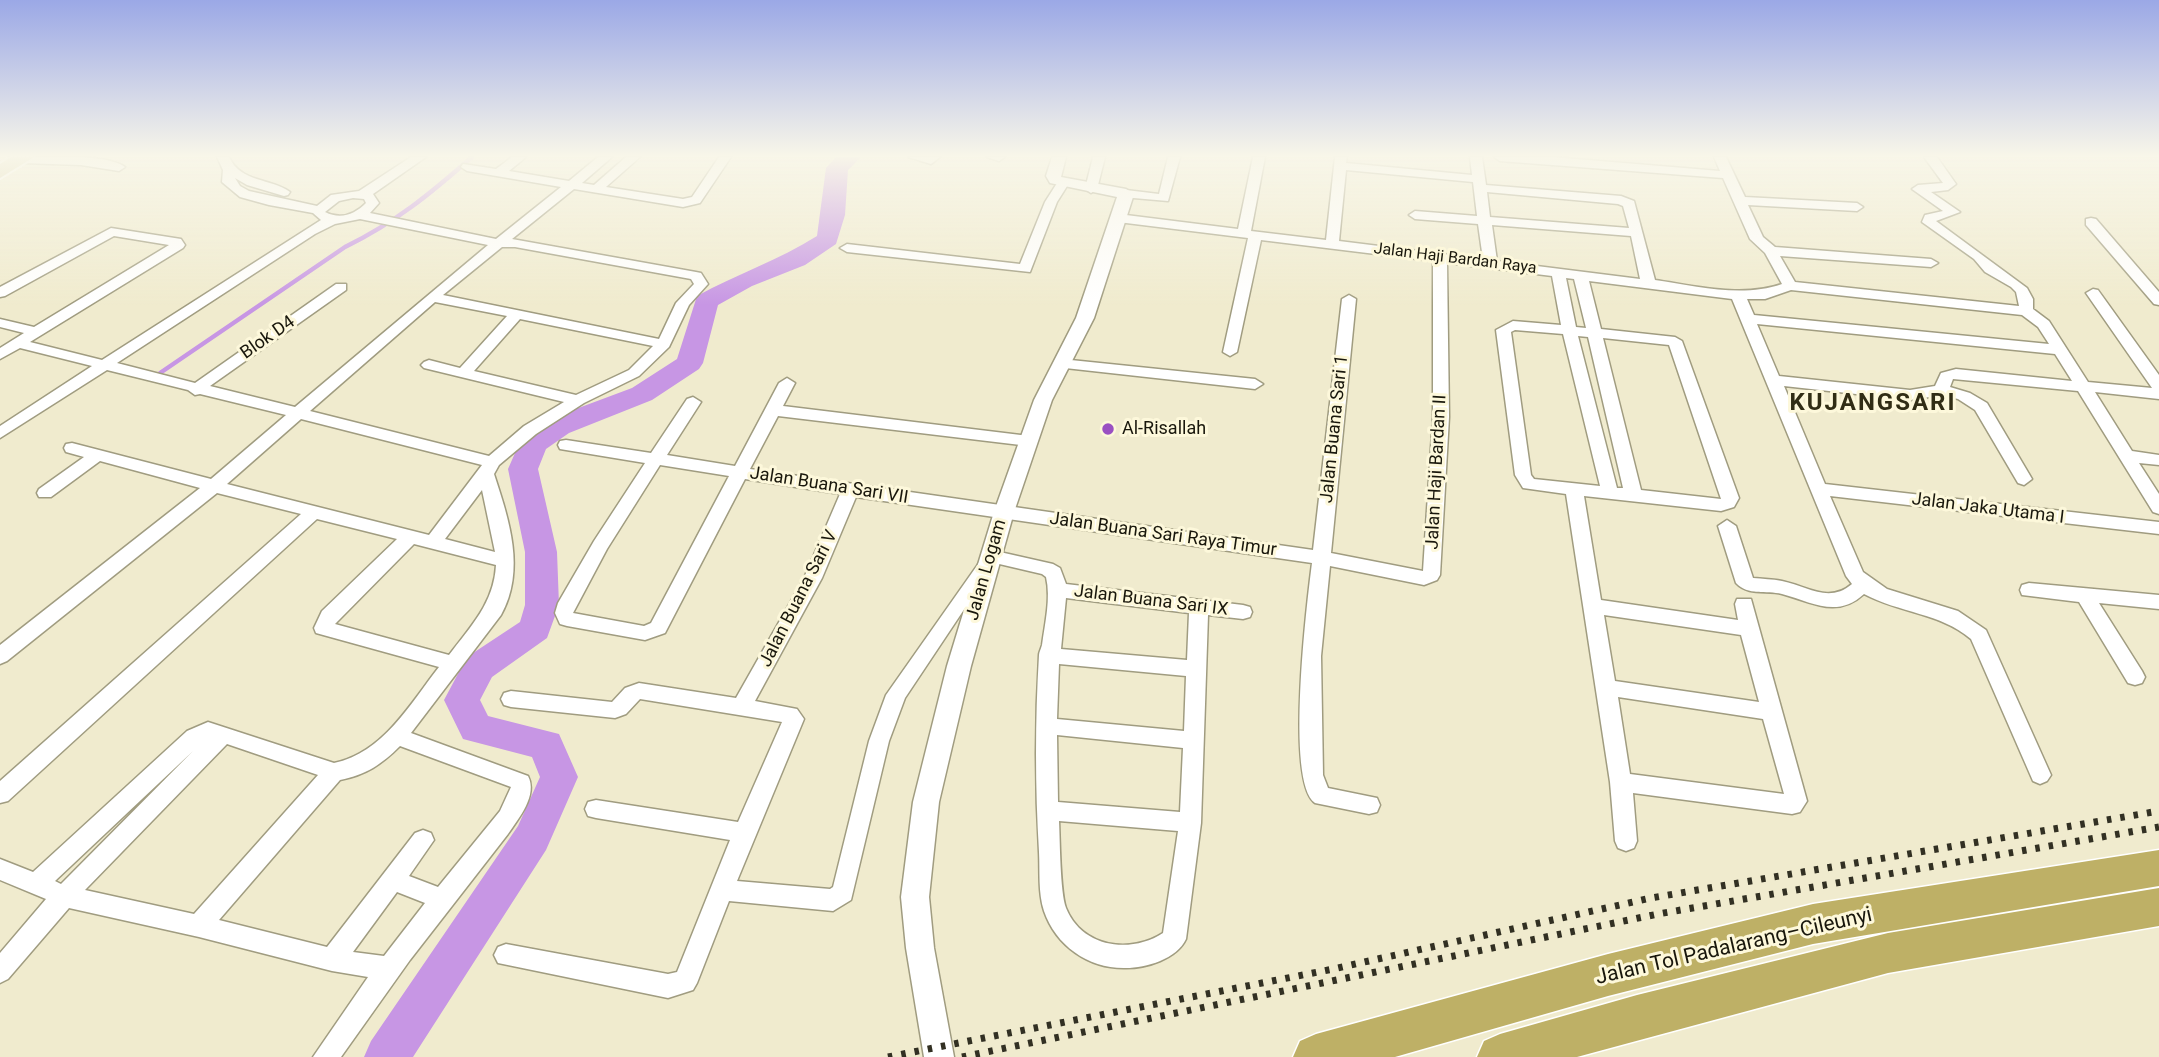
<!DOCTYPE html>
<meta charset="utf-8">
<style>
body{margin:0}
canvas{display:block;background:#f0ebce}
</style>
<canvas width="2159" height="1057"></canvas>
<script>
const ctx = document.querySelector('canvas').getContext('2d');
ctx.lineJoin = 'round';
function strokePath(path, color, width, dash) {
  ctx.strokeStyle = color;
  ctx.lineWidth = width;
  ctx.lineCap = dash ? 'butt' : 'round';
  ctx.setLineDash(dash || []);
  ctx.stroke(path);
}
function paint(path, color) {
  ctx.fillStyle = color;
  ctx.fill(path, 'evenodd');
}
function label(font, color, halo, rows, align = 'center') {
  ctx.font = font + ' Roboto,sans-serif';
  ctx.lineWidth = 6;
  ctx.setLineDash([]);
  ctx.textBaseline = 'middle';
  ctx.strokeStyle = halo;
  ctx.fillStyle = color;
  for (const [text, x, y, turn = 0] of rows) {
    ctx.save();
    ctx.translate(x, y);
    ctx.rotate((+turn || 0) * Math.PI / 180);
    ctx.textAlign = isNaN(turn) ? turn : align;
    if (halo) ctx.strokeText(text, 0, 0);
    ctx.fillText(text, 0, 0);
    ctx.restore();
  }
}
const stream = new Path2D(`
 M160,373L345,247C396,222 430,194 472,157`);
const river = new Path2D(`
 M836,157H861L848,170L845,215L836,244L805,265L752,286L718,305L703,363L699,369L652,400L569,433L546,449L538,469L557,552L559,605L547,638L492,677L480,700L488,716L559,734L578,777L546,850L413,1057H364L371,1041L518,826L540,777L532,757L463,739L444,700L467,657L520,622L525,605V552L508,469L519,444L524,437L549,419L632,388L677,359L697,296C737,274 779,260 817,236L826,168Z`);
const minor = new Path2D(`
 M17,157C42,157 107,153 125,167L119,171L81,165L22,163L18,162Z
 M217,157H229C241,183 271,178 290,192L288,195L284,196L247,185L235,178L240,186L249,191L317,206L331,195L359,191L411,157H426L373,194L379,203L370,213L496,239L561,187L467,171L461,167L463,164L496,169L512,157H526L509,171L569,181L598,157H612L582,183L594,185L626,157H640L606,187L683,199L692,197L719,157H731L700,203L683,207L574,189L512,239L696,272L701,273L708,284L689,305L669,347L639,376L584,403L536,434L499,465L494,474C509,520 526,570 501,615L411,733L528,776C538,795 519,818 508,834L410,960L341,1057H313L368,977L332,971L199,937L69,908L8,979L0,983V953L46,899L0,880V859L33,872L187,731L208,722L334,763C383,753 410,704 439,667L316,633L314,628L322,611L397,539L317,519L8,801L0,803V781L301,514L217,493L7,661L0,664V645L200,488L100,461L51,497H39L37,493L39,489L84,457L66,452L64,448L66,444L72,443L211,479L286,415L200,394L195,395L188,390L107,370L0,438V426L92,366L20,348L0,359V348L24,333L0,327V319L34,327L169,245L114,236L5,296L0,297V287L111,228L181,239L185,245L183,248L30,342L102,360L321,220L313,213L269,205L240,197L222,182L223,170ZM353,198L364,199L366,203C355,214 341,220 325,212L339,201ZM360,219L488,245L295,407L210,386L346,290V284H336L195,383L117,363L315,234L335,224ZM502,247H515L691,279L694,284L676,303L659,339L443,295ZM435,302L507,316L460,368L429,360L424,362L421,365L424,368L564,402L524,426L489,456L310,411ZM520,319L653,346L629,370L576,395L474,371ZM301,419L482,465L429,535L227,484ZM482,490L495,552L445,539ZM414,544L496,565C494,603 471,626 449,655L335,624ZM227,744L318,775L194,914L85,890ZM400,746L511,787L500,811L438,887L409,876L434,840L431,833L423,830L415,833L327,947L219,920L340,780C366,775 382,764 400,746ZM193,751L61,884L55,881ZM397,892L425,903L384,956L353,952Z
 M908,157H940L931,164Z
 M987,157H1005L999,161Z
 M1093,157H1105L1097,189L1091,193L1085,189Z
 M1168,157H1180L1168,201L1122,197L1120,194L1126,190L1159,194Z
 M1253,157H1265L1251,231L1326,240L1335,157H1347L1346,163L1472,175L1470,157H1482L1486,185L1621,196L1634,201L1655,280C1696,286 1742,298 1782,284L1765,253L1750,239L1723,178L1500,161L1494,157H1552L1720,171L1714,157H1726L1745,197L1857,203L1863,207L1857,211L1748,205L1763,237L1775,247L1931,259L1938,263L1931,267L1780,256L1795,282L2019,306L2016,292L2011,287L1985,272L1974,259L1922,222L1925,215L1943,211L1912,189L1918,185L1943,183L1924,157H1937L1956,184L1948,190L1931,192L1960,212L1936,221L2027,288L2033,299V309L2049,321L2088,382L2152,388L2086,293L2093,289L2098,290L2159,375V399L2095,392L2132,451L2159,455V465L2139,463L2159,494V514L2153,512L2078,391L1953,379L1950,387L1970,393L1987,403L2032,479L2024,485L2018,483L1975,410L1958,399L1942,395L1910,400L1784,386L1825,484L2159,522V534L1830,496L1863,572L1887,589L1958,611L1986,630L2051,775L2047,781L2040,784L2033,781L1971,639C1941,613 1899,613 1864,594C1837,619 1812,602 1782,594C1766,590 1748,596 1736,583L1718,526L1727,520L1736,526L1753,578C1763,579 1772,579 1782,581C1807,586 1829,604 1852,584L1846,576L1732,299L1589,281L1601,329L1675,337L1682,341L1739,498L1734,507L1721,511L1584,496L1601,600L1738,620L1735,604L1737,599H1751L1807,801L1800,812L1792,814L1633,793L1637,841L1634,848L1626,851L1618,848L1615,841L1610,782L1566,494L1523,488L1515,475L1496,330L1513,321L1561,325L1552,276L1447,263L1449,417L1440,575L1437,580L1424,585L1330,566L1321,656L1323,775L1328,788L1377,798L1380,805L1377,812L1369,814L1315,803C1285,782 1307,602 1312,563L856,497L822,578L755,701L797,709L804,719L737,881L830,889L833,887L869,741L886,695L981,560L984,559L982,556L985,551L991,550L1053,564L1060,568L1066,584L1243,605L1250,607L1252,612L1250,617L1243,619L1208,615L1201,823L1186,939C1177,959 1146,968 1126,968C1089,969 1056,946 1044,911C1038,893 1040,871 1039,852C1035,787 1035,720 1039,655C1039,652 1041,649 1042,645C1045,623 1051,598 1046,577L1042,574L995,563L905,698L889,741L851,900L833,911L729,901L697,983L693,990L668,998L498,963L494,955L498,947L506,944L668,974L677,972L730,840L596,818L588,816L585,809L588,802L596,800L738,822L782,722L640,699L626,714L615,718L511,707L504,705L501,699L504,693L511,691L612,702L625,688L639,683L736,698L804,578L840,494L745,479L665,633L645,640L567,626L560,624L555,613L558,603L594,541L645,463L566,450L560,449L558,445L560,441L566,440L651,453L687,399L693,397L701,402L667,455L735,466L779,383L787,378L795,383L783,406L1029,436L1037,441L1029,446L778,416L750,469L1313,550L1342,299L1349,295L1356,299L1331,553L1423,571L1433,417V261L1261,240L1237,352L1230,356L1223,352L1248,238L1118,222L1112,218L1118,214L1238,229ZM1346,170L1473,182L1477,216L1415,211L1409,215L1415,219L1478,224L1483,259L1339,241ZM1487,192L1618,204L1623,206L1629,228L1490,217ZM1492,225L1631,236L1640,279L1497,261ZM1566,278L1574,279L1586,328L1576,327ZM1791,290L2022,315L2038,327L2049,344L1754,315L1747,299H1765ZM1757,324L2055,354L2072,381L1956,369L1941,373L1935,386L1910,390L1779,376ZM1515,330L1563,334L1600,486L1534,479L1531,475L1511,332ZM1578,336L1588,337L1623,488H1617ZM1603,338L1669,345L1721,499L1641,490ZM660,465L729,476L651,623L644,626L573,613L607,549ZM1066,598L1189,613L1187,660L1061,649ZM1604,615L1741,635L1759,702L1615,681ZM1059,664L1186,676L1184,731L1057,719ZM1618,697L1763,719L1784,794L1630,774ZM1057,735L1183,748L1180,812L1058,802ZM1059,821L1178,831L1163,933C1131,954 1082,948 1066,908C1060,892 1060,840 1059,821Z
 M1063,179L1069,183L1057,202L1030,272L847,252L840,248L847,244L1020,264L1045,202L1059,180Z
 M2091,218L2096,219L2159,292V305L2154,304L2086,225V219Z
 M1061,359L1255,379L1263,384L1255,389L1056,367L1053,364Z
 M2029,583L2159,595V609L2099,603L2142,671L2145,677L2142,683L2135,685L2128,683L2079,602L2022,595L2020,590L2022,585Z`);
const tertiary = new Path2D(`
 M1052,157H1066L1061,177L1126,189L1134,194L1094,318L1052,400L1014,512L971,666L939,802L929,897L934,948L954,1057H924L906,948L901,897L913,802L947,666L994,512L1034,400L1076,318L1117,197L1050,183L1046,176Z`);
const primary = new Path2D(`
 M11,157H34L0,178V164Z`);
const motorway = new Path2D(`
 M2159,850V886L1813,944L1608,996L1395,1057H1293L1300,1041L1316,1034L1608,954L1813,904Z
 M2159,888V926L1888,973L1577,1057H1477L1484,1041L1500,1034L1637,995L1888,933Z`);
const rail = new Path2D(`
 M888,1057L1333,969L1651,898L2159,811
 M962,1057L1658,914L2159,827`);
const markers = [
 [1108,429,7,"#9a50c2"]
];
const farStreetnames = [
 ["Jalan Haji Bardan Raya",1455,259,7]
];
const streetNames = [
 ["Blok D4",268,338,-35],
 ["Jalan Buana Sari 1",1335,429,-84],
 ["Jalan Haji Bardan II",1437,472,-87],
 ["Jalan Buana Sari VII",829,486,9],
 ["Jalan Jaka Utama I",1988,509,7],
 ["Jalan Buana Sari Raya Timur",1163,535,8],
 ["Jalan Logam",987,570,-74],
 ["Jalan Buana Sari V",799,599,-63],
 ["Jalan Buana Sari IX",1151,601,7]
];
const poiNames = [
 ["Al-Risallah",1122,429]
];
const nearStreetnames = [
 ["Jalan Tol Padalarang–Cileunyi",1734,947,-13]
];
const districtNames = [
 ["KUJANGSARI",1873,404]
];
strokePath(stream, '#c796e4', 4.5);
paint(river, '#c796e4');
strokePath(minor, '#a09c80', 3);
strokePath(tertiary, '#a09c80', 3);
strokePath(primary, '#fff', 4);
strokePath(motorway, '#fff', 3);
paint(minor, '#fff');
paint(tertiary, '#fff');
paint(primary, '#d8d0a3');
paint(motorway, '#beb066');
strokePath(rail, '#323023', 7, [4.5, 9]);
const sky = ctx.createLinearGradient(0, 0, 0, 305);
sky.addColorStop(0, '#9ba8e6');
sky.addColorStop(0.51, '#f8f6e9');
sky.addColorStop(1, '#f8f6e900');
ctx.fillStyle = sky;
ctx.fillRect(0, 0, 2159, 305);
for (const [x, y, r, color] of markers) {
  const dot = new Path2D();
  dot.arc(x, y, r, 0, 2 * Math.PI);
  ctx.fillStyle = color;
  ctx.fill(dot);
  strokePath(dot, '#fdf8db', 2.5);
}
label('16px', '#19170c', '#fdf8db', farStreetnames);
label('18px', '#19170c', '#fdf8db', streetNames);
label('18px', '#19170c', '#fdf8db', poiNames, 'left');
label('21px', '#19170c', '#fdf8db', nearStreetnames);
ctx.letterSpacing = '2px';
label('bold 24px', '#312d15', '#fdf8db', districtNames);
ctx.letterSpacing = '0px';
</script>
